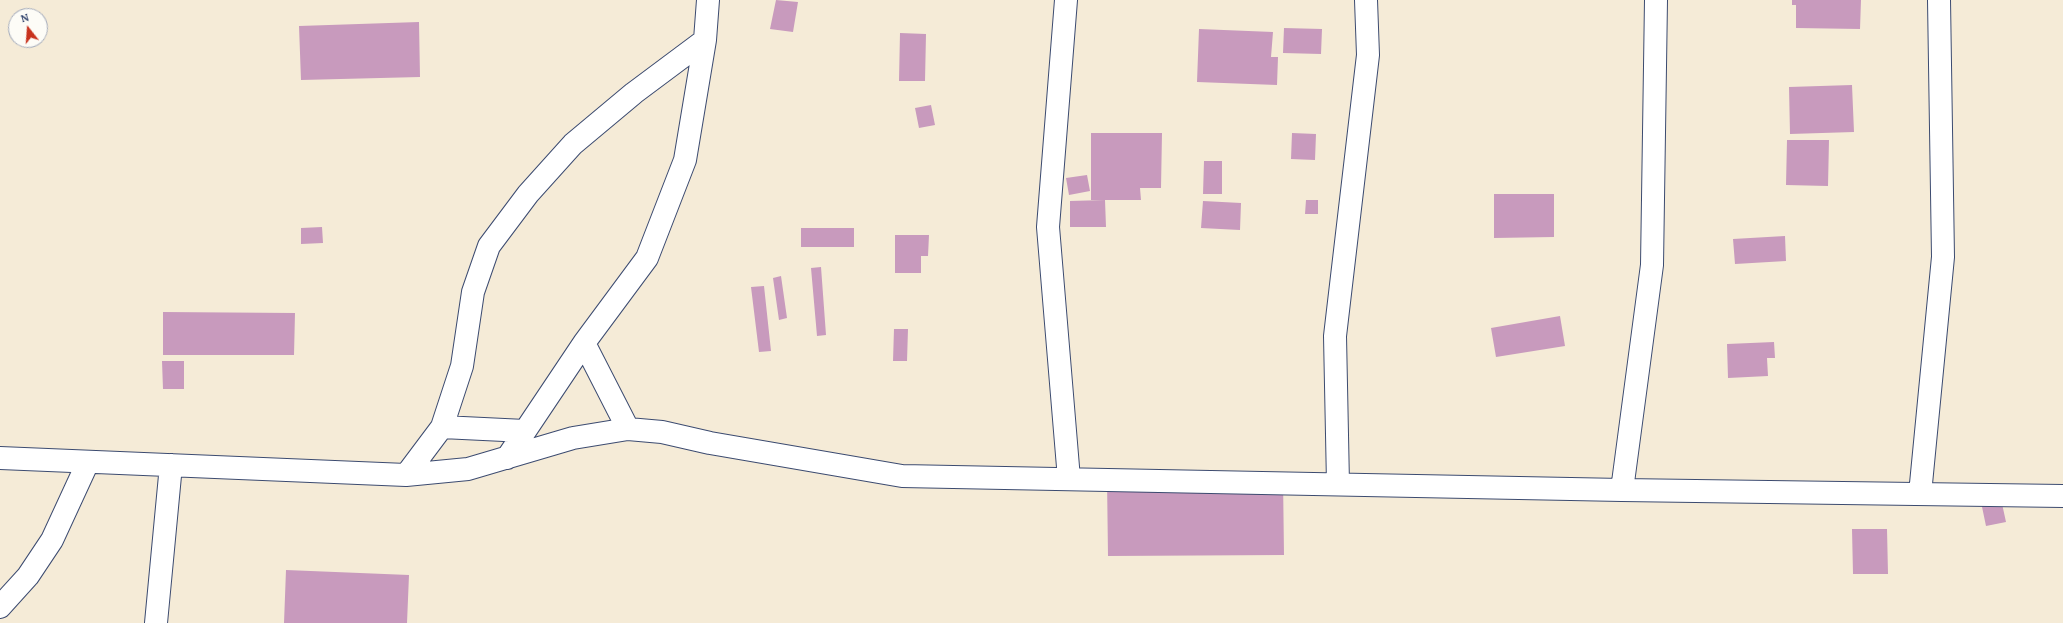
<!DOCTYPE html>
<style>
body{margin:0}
#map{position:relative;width:2063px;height:623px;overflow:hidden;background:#f5ebd7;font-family:"Gentium Book Plus",serif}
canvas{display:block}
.north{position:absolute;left:8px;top:8px;width:40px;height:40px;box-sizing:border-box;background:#fdfcf7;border:1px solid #a3aaba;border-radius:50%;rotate:343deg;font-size:11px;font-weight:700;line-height:16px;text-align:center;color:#1b2f5e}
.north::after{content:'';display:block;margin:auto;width:14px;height:18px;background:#c8321e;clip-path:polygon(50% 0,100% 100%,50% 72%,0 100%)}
</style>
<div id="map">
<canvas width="2063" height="623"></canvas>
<div class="north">N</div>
</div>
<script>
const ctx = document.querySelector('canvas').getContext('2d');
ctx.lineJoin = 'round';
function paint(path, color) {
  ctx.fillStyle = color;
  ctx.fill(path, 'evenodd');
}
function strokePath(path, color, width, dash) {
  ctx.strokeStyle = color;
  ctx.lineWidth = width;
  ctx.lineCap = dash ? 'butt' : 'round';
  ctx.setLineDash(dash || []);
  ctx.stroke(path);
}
const building = new Path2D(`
 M776,0L798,2L793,32L770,29Z
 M1792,0H1861L1860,29L1796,28V5H1792Z
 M419,22L420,77L301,80L299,26Z
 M1284,28L1322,29L1321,54L1283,53Z
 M1199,29L1273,32L1271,57H1278L1277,85L1197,82Z
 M900,33L926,34L925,81H899Z
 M1852,85L1854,132L1790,134L1789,87Z
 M931,105L935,125L919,128L915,108Z
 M1091,133H1162L1161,188H1140L1141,200H1091Z
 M1292,133L1316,134L1315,160L1291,159Z
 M1787,140H1829L1828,186L1786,185Z
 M1204,161H1222V194H1203Z
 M1087,175L1090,191L1069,195L1066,178Z
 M1494,194H1554V237L1494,238Z
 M1105,200L1106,227H1070V201Z
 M1306,200H1318V214H1305Z
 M1203,201L1241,203L1240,230L1201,228Z
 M322,227L323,243L301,244V228Z
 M801,228H854V247H801Z
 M895,235H929L928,256H921V273H895Z
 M1785,236L1786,261L1735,264L1733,239Z
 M821,267L826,335L817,336L811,268Z
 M781,276L787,318L779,320L773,278Z
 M764,286L771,351L759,352L751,287Z
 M163,312L295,313L294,355H163Z
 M1560,316L1565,346L1496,357L1491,328Z
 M894,329H908L907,361H893Z
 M1774,342L1775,358H1767L1768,376L1728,378L1727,344Z
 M162,361H184V389H163Z
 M1283,478L1284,555L1108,556L1107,479Z
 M2001,499L2006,522L1986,526L1981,502Z
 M1852,529H1887L1888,574H1853Z
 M286,570L409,575L407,623H284Z`);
const minor = new Path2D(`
 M1066,0L1048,227L1069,479
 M584,343L628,429
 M442,427L525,431
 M0,458L406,475L468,469L573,438L628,429L662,432L710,443L902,476L1622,490L2063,496
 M507,458L584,343L647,258L685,160L705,40L708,0
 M406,475L442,427L462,366L473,292L489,246L528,194L573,144L634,93L705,40
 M1338,484L1335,336L1368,55L1366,0
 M1622,490L1652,265L1656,0
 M1920,494L1943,257L1939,0
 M0,607L28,576L52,540L88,462
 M156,623L171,465`);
paint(building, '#c89abd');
strokePath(minor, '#3c4b70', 24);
strokePath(minor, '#fff', 22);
</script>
